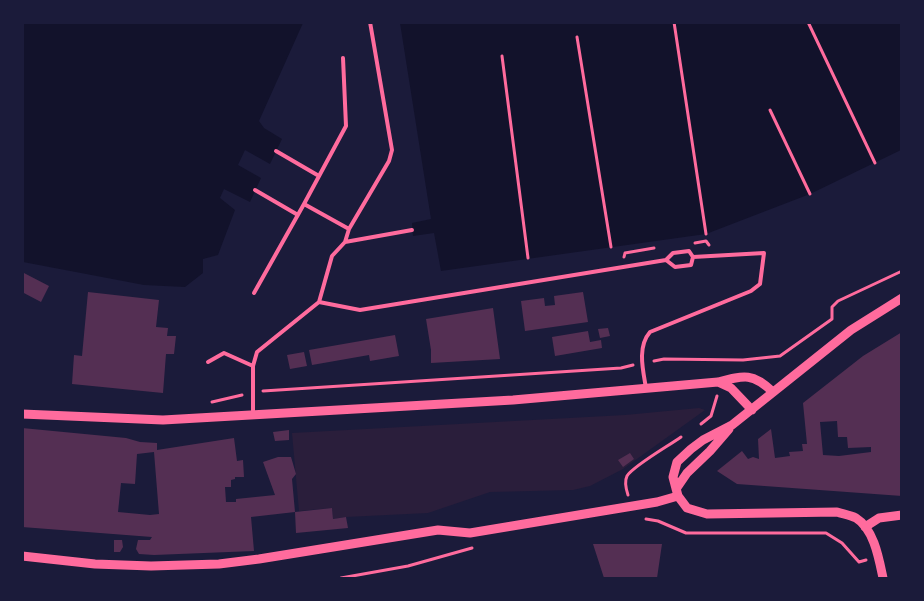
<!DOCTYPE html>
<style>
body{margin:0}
#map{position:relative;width:924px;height:601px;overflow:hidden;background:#1b1b3a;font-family:"Exo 2",sans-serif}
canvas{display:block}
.frame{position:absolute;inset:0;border:24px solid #1b1b3a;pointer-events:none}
</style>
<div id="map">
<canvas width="924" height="601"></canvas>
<div class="frame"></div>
</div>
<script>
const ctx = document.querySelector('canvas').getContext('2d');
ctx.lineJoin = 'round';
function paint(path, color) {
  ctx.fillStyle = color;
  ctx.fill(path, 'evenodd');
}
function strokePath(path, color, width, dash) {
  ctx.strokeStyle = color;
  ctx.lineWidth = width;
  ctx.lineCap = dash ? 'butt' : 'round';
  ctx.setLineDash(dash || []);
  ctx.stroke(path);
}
const green = new Path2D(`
 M699,408L705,410L623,469L590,486L573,490L490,492L428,513L346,517L333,519L332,508L299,511L292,433L625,415Z`);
const water = new Path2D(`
 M22,23H303L259,121L264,128L282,139L270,164L245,150L238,165L261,178L250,202L224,189L220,198L235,210L218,255L203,259V273L185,287L144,285L23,262Z
 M400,23H901V150L810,194L706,234L441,271L434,233L413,236L412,223L431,219Z`);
const building = new Path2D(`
 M22,272L49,286L41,302L22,292Z
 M88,292L159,300L156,327L168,328L167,336H176L174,354H166L163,393L72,384L74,355L82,356Z
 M583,292L588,322L525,331L521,301L544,298L545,306L555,305L554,296Z
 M493,308L500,359L431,363V350L426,319Z
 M608,328L610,336L600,338L598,329Z
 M588,331L590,342L601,340L602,348L555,356L552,337Z
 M902,332V496L737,484L717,471L742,451L748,459L753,457L759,459L758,439L771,429L775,458L790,456L789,452L803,451L802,444H807L803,403L863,356ZM837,421L838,437H847L848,448L871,447V452L839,456L823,455L820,422Z
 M395,335L399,356L370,361L369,355L312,365L309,350Z
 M304,352L307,366L290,369L287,355Z
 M22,428L126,438L140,442L157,443V450L234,438L237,461L243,460L244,477H235V479L231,480V487H225L226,502H236V499L275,495L263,462L278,457H291L296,474L292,479L295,512L332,508L333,519L346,517L348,528L296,533L295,512L251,517L254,551L154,555L139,554L136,549L138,540H150L152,537L22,527ZM154,452L159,514L150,515L118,512L121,483L135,484L137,454Z
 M289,430V440L275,441L273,432Z
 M630,453L634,459L623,467L618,460Z
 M114,540H122L123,547L120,552H114Z
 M593,544H662L657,578H604Z`);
const path = new Path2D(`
 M674,22L706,234
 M808,22L875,163
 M577,37L611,247
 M502,56L528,258
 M770,110L810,194
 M695,243L706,241L709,245
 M624,257L625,253L654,248
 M654,361L664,359L743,360L780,356L832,319V307L838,301L902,271
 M263,391L621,368L633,365
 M212,402L242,395
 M701,424L711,416L717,396
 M628,495C626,489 624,482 627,476C633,466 670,445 681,437
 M646,519L658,521L686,533H826L842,543L859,562L866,560
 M341,578L408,566L472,548`);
const service = new Path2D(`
 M276,151L319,176
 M255,190L298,215
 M304,204L346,126L343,58
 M345,242L412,230
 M254,293L304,204L349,229
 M319,302L332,256L345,242L349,229L389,161L392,150L370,22
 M208,362L224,353L253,366
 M646,388C643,370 637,347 650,332L751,291L760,284L764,253L693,257
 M253,415V366L257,352L319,302L360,310L666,260L673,253L689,251L693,257L691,265L675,267L666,260`);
const tertiary = new Path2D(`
 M718,382L731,388L752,410
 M22,414L163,420L513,400L718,382C745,375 753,373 773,392
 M676,489L687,473L710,451L729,429
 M865,527L879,518L902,515
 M22,556L95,564L151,566L219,564L259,559L438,530L470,533L488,530L657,502L678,496
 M883,578C879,559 874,529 856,518C850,515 843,514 837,512L707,514L687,508L678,496L673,477L677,462L691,449L703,440L732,425L851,330L902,298`);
paint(green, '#2a1e3b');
paint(water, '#12122b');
paint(building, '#542f53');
strokePath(path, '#ff6b9d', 3);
strokePath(service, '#ff6b9d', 4);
strokePath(tertiary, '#ff6b9d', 9);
</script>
